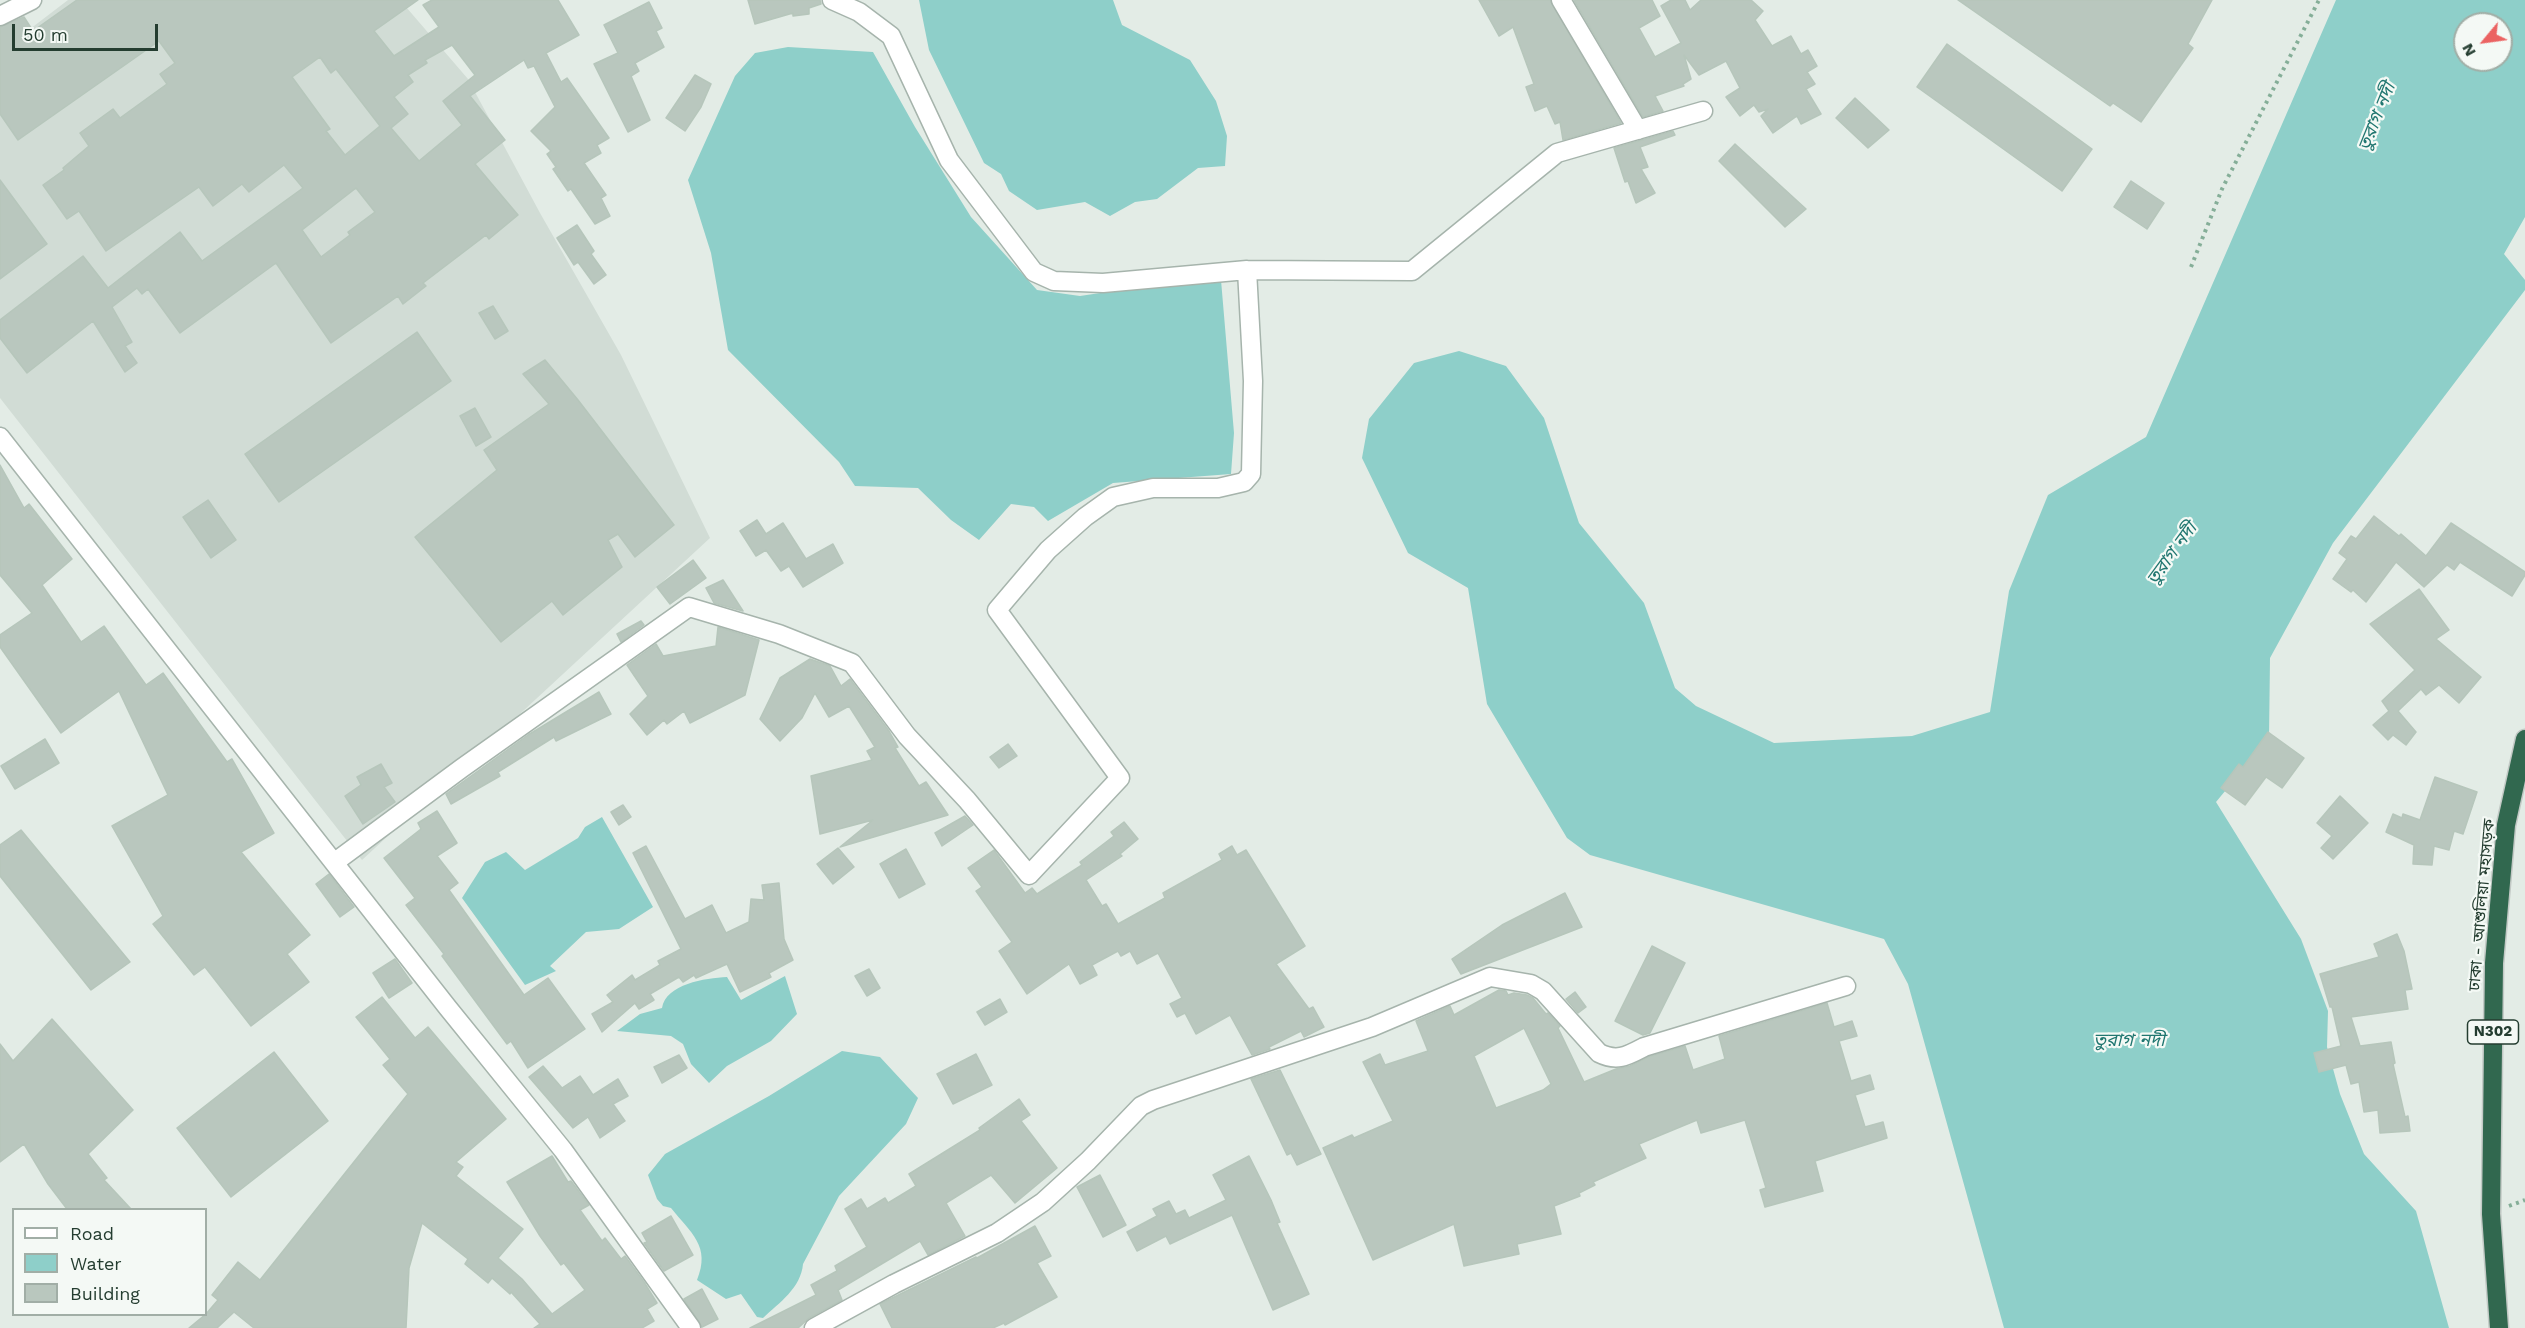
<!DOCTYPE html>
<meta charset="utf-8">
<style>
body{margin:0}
#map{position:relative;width:2525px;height:1328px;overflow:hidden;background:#e3ece6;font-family:"Work Sans",sans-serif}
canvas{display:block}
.legend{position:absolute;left:12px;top:1208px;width:195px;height:108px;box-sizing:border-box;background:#f4f9f5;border:2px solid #a1aea6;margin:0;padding:8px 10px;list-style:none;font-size:18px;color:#243d30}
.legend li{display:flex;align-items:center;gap:12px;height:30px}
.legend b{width:30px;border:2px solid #a1aea6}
.north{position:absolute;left:2453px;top:12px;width:60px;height:60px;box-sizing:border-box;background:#f4f9f5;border:2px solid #a1aea6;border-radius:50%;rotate:241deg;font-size:16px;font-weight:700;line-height:24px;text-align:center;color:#243d30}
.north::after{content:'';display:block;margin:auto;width:21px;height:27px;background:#eb6362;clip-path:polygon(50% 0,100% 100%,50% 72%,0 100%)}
.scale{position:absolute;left:12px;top:24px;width:146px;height:27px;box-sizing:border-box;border:3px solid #243d30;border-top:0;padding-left:8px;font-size:18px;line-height:21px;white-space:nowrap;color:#243d30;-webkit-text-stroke:4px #f4f9f5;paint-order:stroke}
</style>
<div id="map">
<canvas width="2525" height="1328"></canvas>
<ul class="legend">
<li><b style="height:8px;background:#fff"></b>Road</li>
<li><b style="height:16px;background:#8ecfc9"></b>Water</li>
<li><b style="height:16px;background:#b9c7be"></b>Building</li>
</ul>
<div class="north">N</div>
<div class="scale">50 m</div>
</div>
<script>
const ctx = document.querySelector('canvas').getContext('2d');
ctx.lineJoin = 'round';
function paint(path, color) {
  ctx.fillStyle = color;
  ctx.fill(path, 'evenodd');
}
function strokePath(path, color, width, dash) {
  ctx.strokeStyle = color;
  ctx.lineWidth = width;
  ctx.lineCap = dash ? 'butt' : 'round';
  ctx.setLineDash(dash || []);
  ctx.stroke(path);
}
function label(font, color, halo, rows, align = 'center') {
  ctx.font = font + ' "Work Sans","Noto Sans Bengali",sans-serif';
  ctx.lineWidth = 4.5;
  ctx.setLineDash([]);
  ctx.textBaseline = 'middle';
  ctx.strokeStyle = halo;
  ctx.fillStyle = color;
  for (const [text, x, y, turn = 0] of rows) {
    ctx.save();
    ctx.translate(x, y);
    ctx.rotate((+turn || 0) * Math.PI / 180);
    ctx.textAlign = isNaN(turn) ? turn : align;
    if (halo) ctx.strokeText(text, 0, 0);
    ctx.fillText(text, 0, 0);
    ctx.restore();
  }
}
const built = new Path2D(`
 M68,0H400L468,79L540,213L621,355L710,538L362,860L0,398V52Z`);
const water = new Path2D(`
 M919,0H1113L1122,25L1190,60L1216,101L1227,136L1225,166L1198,168L1157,199L1135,202L1110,216L1085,202L1037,210L1009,191L1001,174L984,163L929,50Z
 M2336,0H2525V217L2504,254L2525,280V290L2333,543L2270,658L2269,738L2216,802L2301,939L2328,1011L2327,1047L2340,1094L2364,1154L2416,1211L2449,1328H2004L1908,984L1884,939L1590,855L1567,838L1487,704L1468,588L1408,553L1362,458L1369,419L1414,363L1459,351L1506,366L1544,418L1579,523L1644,603L1675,688L1696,706L1774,743L1912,736L1990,712L2009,591L2048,495L2146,437ZM2465,24H2501V60H2465Z
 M788,47L873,52L915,127L971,217L1037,290L1080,296L1174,282L1221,280L1234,433L1231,474L1113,483L1048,521L1034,507L1011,504L979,540L951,520L918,488L855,486L839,462L728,350L711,253L688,180L735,76L755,53Z
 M602,817L653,907L619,929L586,932L550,966L556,971L525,985L462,898L485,862L506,852L525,870L578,838L585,827Z
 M785,976L797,1014L771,1041L727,1066L709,1083L691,1064L683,1044L671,1036L617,1031L640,1014L662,1008C666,984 705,978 727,977L741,1000Z
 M842,1051L880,1057L918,1098L906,1124L839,1196L803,1264C801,1288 779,1303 763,1318L757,1317L741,1294L726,1299L697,1280C711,1246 691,1233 671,1208L663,1206L657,1199L648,1175L665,1154L769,1096Z`);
const building = new Path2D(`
 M77,0H418L374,31L394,56L439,27L423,5L432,0H558L579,35L546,53L561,82L567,78L609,138L597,145L601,153L584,163L606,195L601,198L610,216L595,224L571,189L568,191L553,169L556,167L547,154L551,151L531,131L555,107L534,66L528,68L524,60L470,96L505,140L475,164L518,215L489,239L486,235L423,283L426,286L403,304L398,296L331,343L276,263L180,333L148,289L142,294L137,288L112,307L132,342L125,346L137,363L125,372L93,321L27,373L0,338V320L83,256L108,288L180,232L202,261L303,188L284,165L249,192L242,184L213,206L199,187L106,251L79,211L67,219L43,185L64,170L63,168L89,146L80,133L113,109L120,118L167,84L160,74L175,63L159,41L18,140L0,114V27L24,17L33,31ZM452,45L475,75L443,101L462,125L419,161L391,128L408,114L394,97L413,82L408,75L427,63L425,60ZM320,57L331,73L336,69L380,126L345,155L326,131L330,129L292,77ZM356,188L375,212L348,232L350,235L321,257L302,230Z
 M748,0H820L821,4L809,8V14L793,16V13L755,24Z
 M1479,0H1550L1621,123L1563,140L1560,122L1555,124L1547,106L1535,111L1526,87L1534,84L1513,27L1499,36Z
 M1574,0H1652L1660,16L1639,28L1655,57L1681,43L1661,6L1671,0H1685L1690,10L1701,0H1751L1763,11L1755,20L1772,46L1791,36L1801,54L1808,50L1817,66L1807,72L1815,84L1806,89L1821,114L1801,124L1797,116L1773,133L1761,116L1768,109L1759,112L1754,105L1740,116L1726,97L1740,88L1726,61L1699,75L1684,55L1691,79L1683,84L1684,86L1655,96L1663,111L1643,117Z
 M1958,0H2212L2188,44L2193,48L2141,122L2113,103L2110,106Z
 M649,2L662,28L656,31L664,47L635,63L639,71L631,76L650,120L628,132L594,64L618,53L604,25Z
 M1947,44L2092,149L2062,191L1917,87Z
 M695,75L711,84L701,107L685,131L666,118Z
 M1855,98L1889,130L1868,148L1836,118Z
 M1673,131L1675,135L1640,147L1648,167L1641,169L1655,193L1636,203L1628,181L1625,182L1614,148Z
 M1735,144L1806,209L1785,227L1719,161Z
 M0,180L47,244L0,279Z
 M2131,181L2164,203L2147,229L2114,207Z
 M577,225L594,251L591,254L606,275L594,284L578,262L574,265L557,238Z
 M493,306L508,331L495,339L479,313Z
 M417,332L451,381L279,502L245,454Z
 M545,360L578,400L674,525L635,557L618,534L608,540L622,567L563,615L552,601L501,642L415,537L497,470L484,450L549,404L523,374Z
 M475,408L491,437L476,446L460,416Z
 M0,465L24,508L29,504L72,559L42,585L81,642L104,626L146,685L163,673L227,762L232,759L274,833L241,852L310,935L287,954L309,982L251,1026L205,967L194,975L153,924L163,916L112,826L168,795L119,691L61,733L0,647V635L32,613L0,575Z
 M208,500L236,540L211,558L183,517Z
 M2374,516L2399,536L2401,534L2426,556L2451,523L2525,572V575L2512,596L2460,562L2454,570L2447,565L2424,587L2396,562L2366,602L2353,590L2351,592L2333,579L2347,559L2339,553L2351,536L2356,539Z
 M757,520L766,534L783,523L806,559L833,544L843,563L803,587L789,566L781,571L766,550L756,556L740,531Z
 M693,560L706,578L670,604L657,587Z
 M723,580L743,611L714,603L706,588Z
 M2419,589L2449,630L2436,639L2481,677L2459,703L2439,685L2426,695L2421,689L2398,711L2416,732L2406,745L2393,735L2388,740L2373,725L2389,711L2382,701L2415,670L2370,624Z
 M641,621L644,625L621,642L617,634Z
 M718,627L759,640L745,695L690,723L684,711L667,724L664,720L647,735L630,714L648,696L627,665L656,644L663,656L716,646Z
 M810,659L830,666L841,686L850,679L889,731L898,747L895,748L919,786L926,782L948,815L840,847L873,820L820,834L811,776L872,760L867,751L875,747L849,706L829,717L815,693L802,718L780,741L760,719L780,678Z
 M599,692L611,714L556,741L554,737L498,772L500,776L451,804L446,794L528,735Z
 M2268,732L2304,758L2282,788L2266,777L2245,805L2221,788L2239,764L2243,767Z
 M45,739L59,763L15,789L1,766Z
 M1008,744L1017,756L999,768L990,757Z
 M381,764L392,783L384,787L395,802L363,824L345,796L361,785L357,777Z
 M2435,777L2477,792L2463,834L2454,831L2449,850L2434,846L2432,865L2413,864L2414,845L2386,832L2393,814L2402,818L2403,814L2420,820Z
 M2340,796L2368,823L2333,859L2321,848L2332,836L2317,823Z
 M623,805L631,817L619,825L611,812Z
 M437,811L457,843L437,856L458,883L449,890L524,995L548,978L585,1029L528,1068L511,1041L507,1044L442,956L444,954L406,905L415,898L384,858L421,829L418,823Z
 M965,816L973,825L942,846L935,833Z
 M1124,822L1138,839L1120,854L1122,856L1086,880L1102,906L1106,904L1118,924L1165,898L1163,893L1222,860L1219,854L1232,846L1237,855L1246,850L1305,946L1276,964L1309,1009L1313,1007L1324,1027L1304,1037L1301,1031L1269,1047L1270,1049L1252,1055L1230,1015L1196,1034L1185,1013L1177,1017L1170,1004L1182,998L1158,953L1137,964L1130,951L1121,956L1118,951L1092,965L1097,975L1080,984L1069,964L1027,994L999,951L1012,942L976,891L982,887L968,868L994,850L1025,893L1032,888L1037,894L1082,865L1080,862L1114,836L1111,832Z
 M21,830L130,962L91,990L0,876V845Z
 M646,846L685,919L712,905L726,933L749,922L751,899L764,900L762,885L779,883L784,939L793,960L769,973L771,977L740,992L727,964L696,978L694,975L683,982L679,977L650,994L654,1000L639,1009L635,1003L602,1032L592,1014L613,1002L607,995L632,975L635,980L660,965L658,961L681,949L633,853Z
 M838,848L854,867L833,884L817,864Z
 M906,849L925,884L899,898L880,864Z
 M329,874L354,907L340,917L316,884Z
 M1565,893L1582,927L1461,974L1452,959L1502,925Z
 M2397,934L2404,951L2412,989L2405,990L2408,1009L2351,1017L2360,1046L2391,1042L2395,1063L2393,1064L2405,1117L2408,1116L2410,1131L2380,1133L2378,1110L2364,1112L2359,1082L2351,1084L2346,1065L2319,1072L2314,1053L2341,1046L2332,1007H2330L2320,974L2379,957L2374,944Z
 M1652,946L1685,963L1650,1033L1643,1035L1615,1021Z
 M395,959L412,983L389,998L373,973Z
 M869,969L880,988L867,996L855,976Z
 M1499,990L1506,991L1508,995L1514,993L1527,995L1533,998L1546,1014L1548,1013L1560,1026L1558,1028L1584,1082L1616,1069L1630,1066L1648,1057L1685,1046L1693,1070L1725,1059L1719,1036L1827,1003L1834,1027L1852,1021L1857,1036L1839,1041L1851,1081L1870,1075L1874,1089L1855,1095L1865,1127L1883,1122L1887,1138L1815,1161L1823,1191L1765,1207L1760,1190L1766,1188L1745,1120L1701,1133L1697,1120L1639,1144L1646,1158L1593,1182L1595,1185L1579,1193L1580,1196L1554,1206L1561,1234L1517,1244L1519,1254L1464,1266L1454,1224L1373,1260L1323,1148L1352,1135L1354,1138L1393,1121L1363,1062L1380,1054L1385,1065L1428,1051L1416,1021L1450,1006L1454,1015ZM1524,1028L1551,1084L1543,1090L1496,1108L1474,1056Z
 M1575,992L1586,1007L1578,1013L1566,999Z
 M382,997L415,1038L428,1027L506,1119L456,1162L463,1167L456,1176L523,1229L498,1258L522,1279L552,1314L585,1290L564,1263L561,1265L540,1236L507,1182L552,1156L568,1182L571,1181L589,1205L580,1210L602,1241L605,1238L621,1259L625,1256L644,1282L657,1303L647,1309L654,1321L642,1328H534L540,1324L511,1292L510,1294L492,1278L488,1283L465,1264L468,1259L422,1223L409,1268L406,1328H254L234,1312L217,1328H189L206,1314L218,1300L212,1295L238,1262L260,1280L408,1094L383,1065L390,1059L356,1017Z
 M1000,999L1007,1012L985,1025L977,1012Z
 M52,1019L133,1110L88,1154L107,1178L104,1180L131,1209H67L48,1184L24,1144L0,1162V1044L13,1061Z
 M274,1052L328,1121L231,1197L177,1128Z
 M976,1054L992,1085L953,1104L937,1074Z
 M679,1055L687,1068L662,1083L654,1067Z
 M543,1066L562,1088L580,1076L593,1095L618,1079L628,1096L613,1104L625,1121L600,1138L588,1117L573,1128L529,1077Z
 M1280,1070L1321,1154L1297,1165L1291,1153L1287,1155L1251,1079Z
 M1019,1099L1030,1115L1021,1121L1057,1168L1015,1203L991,1175L946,1203L965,1236L928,1255L920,1241L838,1290L842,1300L809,1318L798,1328H750L816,1295L811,1285L837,1271L835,1266L867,1247L845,1209L861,1199L867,1209L885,1198L888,1203L916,1186L909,1174L980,1130L979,1128Z
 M1249,1156L1271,1200L1280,1222L1277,1223L1309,1294L1273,1310L1232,1215L1170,1244L1166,1236L1137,1251L1127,1232L1157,1216L1153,1209L1169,1201L1176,1214L1185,1210L1189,1218L1226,1200L1213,1175Z
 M1100,1175L1126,1225L1103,1237L1077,1187Z
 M671,1216L693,1255L664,1271L644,1243L647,1242L642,1233Z
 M1035,1226L1051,1256L1037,1263L1057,1297L1005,1325L1004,1323L993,1328H892L880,1304L976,1257L977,1258Z
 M702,1289L718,1319L702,1327L684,1299Z`);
const path = new Path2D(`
 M2191,267L2222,189L2319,0
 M2509,1206L2525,1200`);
const minor = new Path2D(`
 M832,0L859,12L891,36L949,160L1034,272L1054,281L1103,283L1247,270L1412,271L1557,153L1703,111
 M1561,0L1638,130
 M0,16L32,0
 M0,437L448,1008L563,1150L691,1328
 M335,862L462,768L689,607L779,634L852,663L907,736L967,800L1029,875L1120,778L997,610L1048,550L1085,517L1113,497L1153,488H1218L1244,482L1251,474L1253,381L1247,270
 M814,1328L894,1284L997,1233L1043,1202L1088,1161L1141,1106L1153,1100L1372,1027L1490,977L1531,984L1543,991L1599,1053C1617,1062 1627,1056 1644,1047L1846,986`);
const highway = new Path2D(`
 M2499,1328L2491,1214L2494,963L2506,825L2525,739`);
const shields = [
 [2493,1032,51]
];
const shieldNames = [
 ["N302",2493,1032]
];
const streetNames = [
 ["ঢাকা - আশুলিয়া মহাসড়ক",2482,905,-85]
];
const waterNames = [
 ["তুরাগ নদী",2377,117,-68],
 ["তুরাগ নদী",2172,554,-54],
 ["তুরাগ নদী",2129,1041]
];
paint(built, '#d1dcd5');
paint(water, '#8ecfc9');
paint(building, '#b9c7be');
strokePath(building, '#b6c6bb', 1.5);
strokePath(minor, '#a6b4ac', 21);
strokePath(highway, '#c2c9c5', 21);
strokePath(path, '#85ae98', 4, [3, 4.5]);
strokePath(minor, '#fff', 18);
strokePath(highway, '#31684f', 18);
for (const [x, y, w] of shields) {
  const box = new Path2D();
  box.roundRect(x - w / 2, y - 12, w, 24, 4.5);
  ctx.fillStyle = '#f4f9f5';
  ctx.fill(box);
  strokePath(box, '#243d30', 1.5);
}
label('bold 15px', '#243d30', null, shieldNames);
label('16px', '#243d30', '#f4f9f5', streetNames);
label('italic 18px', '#207670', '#f4f9f5', waterNames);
</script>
